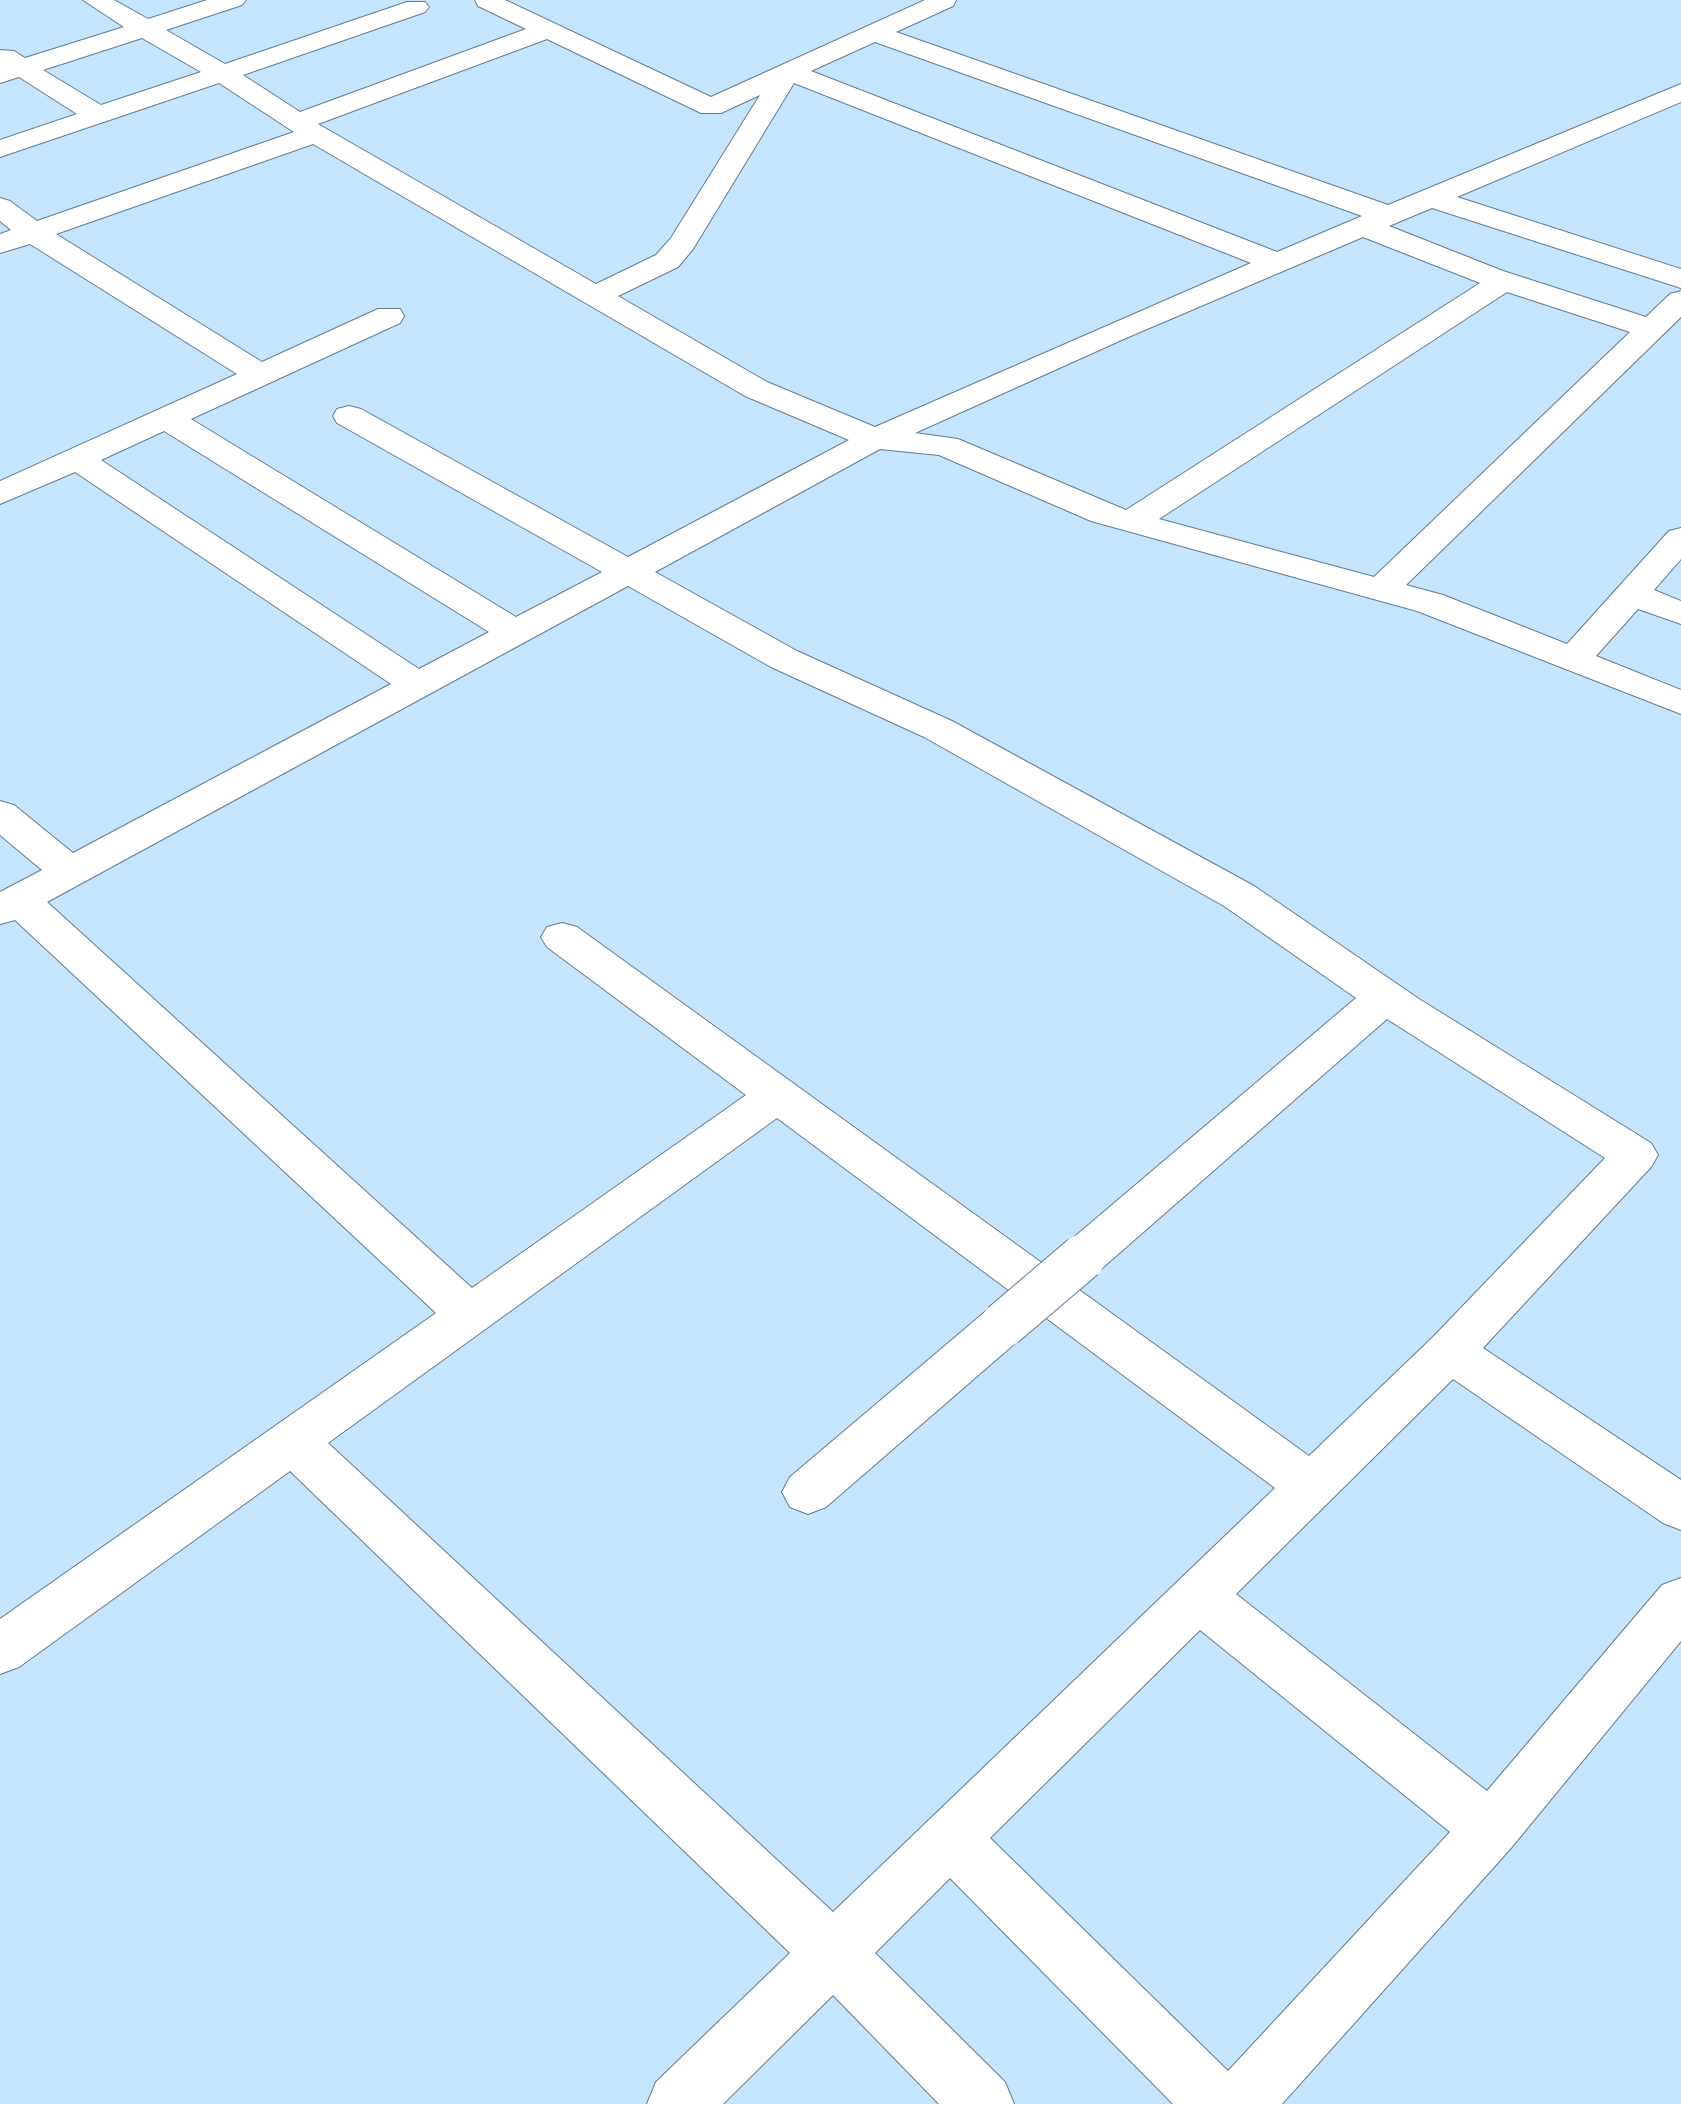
<!DOCTYPE html>
<style>
body{margin:0}
canvas{display:block;background:#c5e4fe}
</style>
<canvas width="1681" height="2104"></canvas>
<script>
const ctx = document.querySelector('canvas').getContext('2d');
ctx.lineJoin = 'round';
function strokePath(path, color, width, dash) {
  ctx.strokeStyle = color;
  ctx.lineWidth = width;
  ctx.lineCap = dash ? 'butt' : 'round';
  ctx.setLineDash(dash || []);
  ctx.stroke(path);
}
function paint(path, color) {
  ctx.fillStyle = color;
  ctx.fill(path, 'evenodd');
}
const minor = new Path2D(`
 M83,0H114L148,19L207,0H246L242,5L166,30L225,64L407,2H425L429,7L425,12L243,75L300,112L526,29L478,6L475,0H505L711,97L925,0H956L953,6L896,32L1388,205L1681,84V102L1457,197L1681,269V288L1432,208L1389,226L1503,271L1646,317L1670,294L1681,291V317L1406,585L1443,595L1567,644L1669,531L1681,528V559L1654,590L1681,601V624L1638,609L1596,656L1681,690V714L1417,611L1091,521L939,455L880,449L655,572L797,651L952,721L1254,886L1419,999L1651,1143L1658,1155L1651,1167L1483,1348L1681,1480V1530L1663,1523L1453,1379L1236,1594L1487,1791L1662,1585L1681,1578V1641L1511,1848L1282,2104H1173L950,1878L875,1953L1005,2082L1014,2104H939L833,1995L723,2104H647L656,2082L790,1953L290,1471L19,1667L0,1674V1619L436,1313L15,920L0,924V892L42,870L0,835V801L14,805L73,853L391,684L75,472L0,504V481L237,374L30,244L0,253V234L11,230L0,221V198L10,201L37,221L294,132L219,83L0,157V140L77,114L19,77L0,83V50L14,51L25,58L124,27ZM142,38L201,72L101,105L43,70ZM547,39L701,113H721L760,95L671,238L656,255L596,284L318,124ZM875,42L1362,216L1277,252L811,71ZM794,83L1251,263L875,427L767,382L618,296L678,267L693,249ZM313,144L745,396L849,440L628,557L361,409L349,406L337,409L333,416L337,423L602,572L516,617L191,419L400,323L404,316L400,309H378L262,362L56,234ZM1363,237L1480,283L1126,510L958,439L915,433L1126,338ZM1507,292L1630,332L1374,577L1159,519ZM164,431L489,632L419,669L101,460ZM628,586L771,667L924,737L1224,906L1356,998L1066,1244L1059,1257L1066,1270L1083,1275L1100,1270L1387,1019L1605,1158L1433,1337L1309,1456L577,927L562,923L547,927L541,937L547,947L746,1095L472,1288L47,902ZM777,1118L1275,1488L833,1912L328,1443ZM1200,1630L1450,1832L1228,2071L990,1838Z
 M1003,1306L1020,1311L1027,1325L1020,1339L826,1507L808,1514L790,1507L782,1492L790,1477L986,1311Z`);
const minorBridge = new Path2D(`
 M1003,1325L1083,1257`);
strokePath(minor, '#617d94', 2);
paint(minor, '#fff');
strokePath(minorBridge, '#617d94', 47, []);
strokePath(minorBridge, '#fff', 45);
</script>
